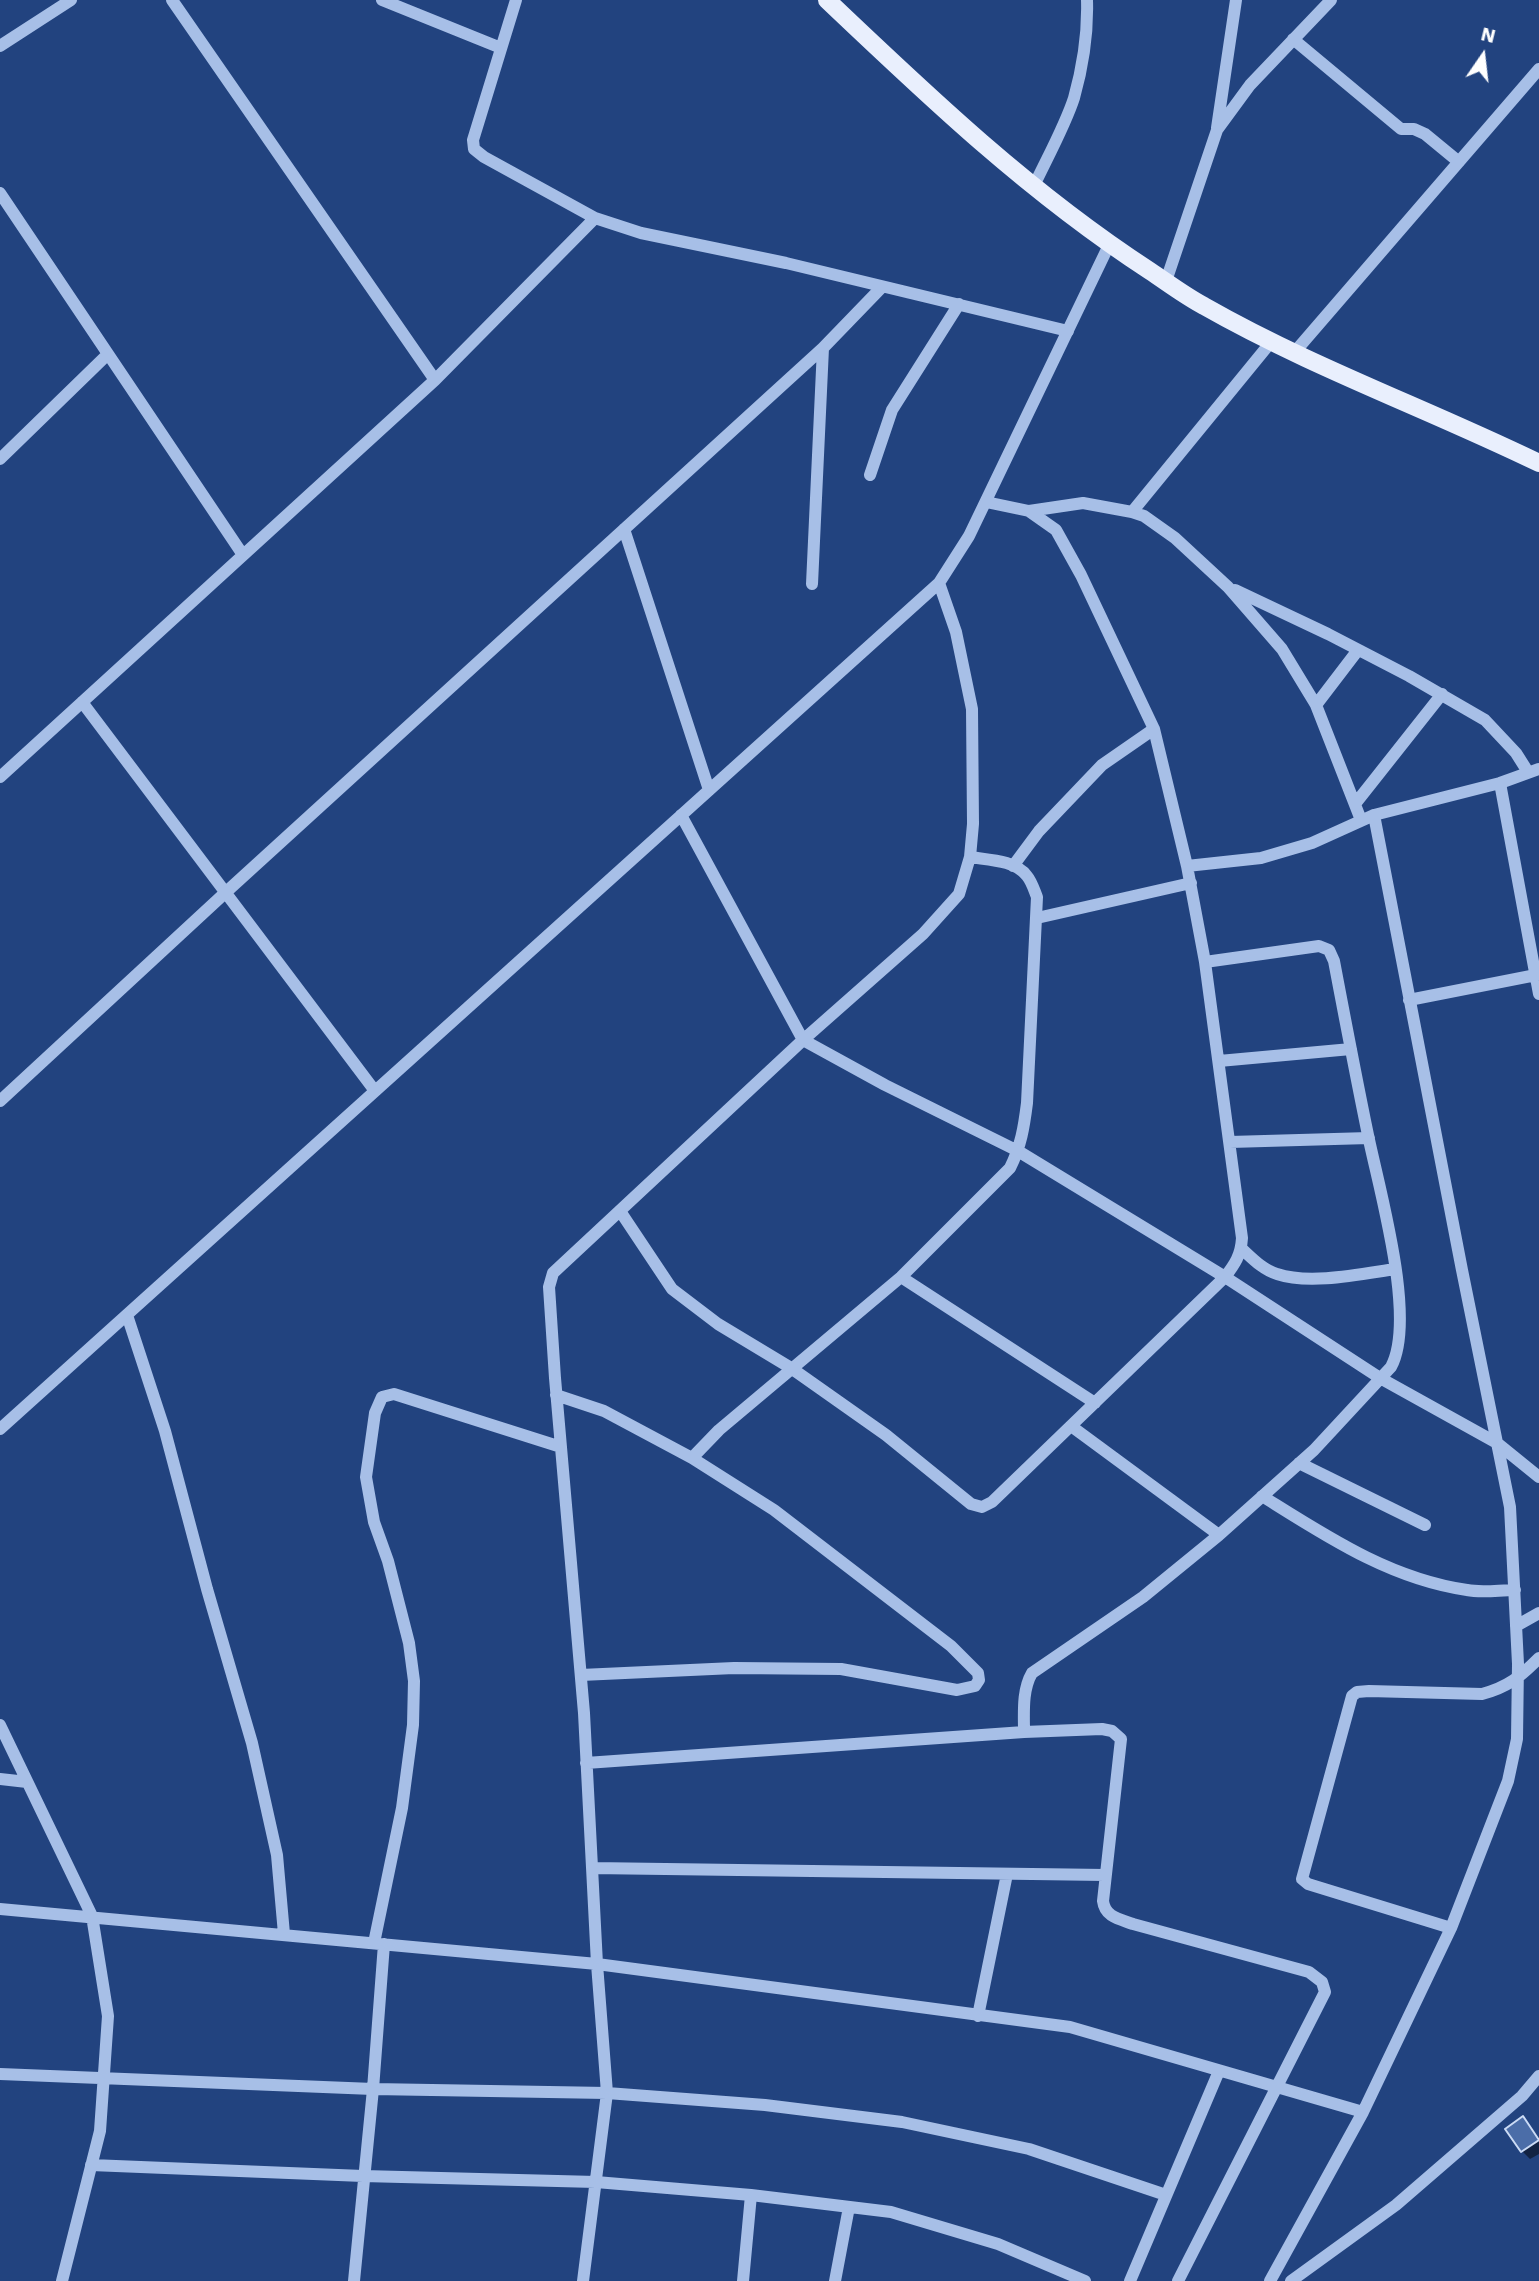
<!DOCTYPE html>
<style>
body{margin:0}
#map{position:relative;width:1539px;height:2281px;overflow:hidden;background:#22437f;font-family:"Work Sans",sans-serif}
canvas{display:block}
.north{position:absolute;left:1448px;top:21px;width:70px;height:70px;-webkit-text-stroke:5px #22437f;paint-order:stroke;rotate:14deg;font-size:19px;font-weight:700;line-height:28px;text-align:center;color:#fff}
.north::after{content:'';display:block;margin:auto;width:24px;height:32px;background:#fff;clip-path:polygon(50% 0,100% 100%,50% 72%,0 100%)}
</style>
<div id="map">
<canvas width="1539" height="2281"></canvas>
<div class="north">N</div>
</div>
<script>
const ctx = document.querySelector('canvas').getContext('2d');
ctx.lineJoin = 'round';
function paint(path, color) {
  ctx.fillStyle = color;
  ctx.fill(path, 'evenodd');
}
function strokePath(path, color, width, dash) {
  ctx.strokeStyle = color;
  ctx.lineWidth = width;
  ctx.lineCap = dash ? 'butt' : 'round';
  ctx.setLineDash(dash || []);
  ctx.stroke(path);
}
const shadow = new Path2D(`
 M1523,2118L1539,2138V2154L1530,2159L1522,2151Z`);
const building = new Path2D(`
 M1523,2116L1539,2140L1521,2152L1505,2129Z`);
const minor = new Path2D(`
 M172,0L435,380
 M382,0L501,48
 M516,0L473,140L474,149L484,157L595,218L641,233L786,263L1068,331
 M1293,39L1401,129H1414L1425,134L1459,162
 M0,46L71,0
 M1217,128L1236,0
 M1033,188C1046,160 1065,126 1074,98C1083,66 1088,32 1087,0
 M0,193L243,555
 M1166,281L1217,130L1250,85L1331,0
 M1293,354L1539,69
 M0,459L108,354
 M870,475L892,410L959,304
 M986,502L1029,511L1083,503L1132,512L1144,516L1175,538L1228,587L1282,649L1316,705L1361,820
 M1132,512L1271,342
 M624,529L709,790
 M812,584L823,348
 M1235,590L1328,634L1409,676L1485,720L1516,753L1528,772
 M82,702L375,1091
 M1316,705L1358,650
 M0,777L435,380L595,218
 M1500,783L1539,994
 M1355,804L1442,694
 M681,815L803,1040L885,1085L1018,1151L1225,1277L1380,1378L1497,1443L1539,1477
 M1013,866L1039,831L1102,765L1154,729
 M1187,866L1261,858L1312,843L1374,815L1500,783L1539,769
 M1037,918L1191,883
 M1409,1000L1536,975
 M1219,1061L1351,1049
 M0,1101L225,893L823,348L881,288
 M1230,1142L1369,1138
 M620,1211L672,1289L718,1324L791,1368L886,1435L971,1504L982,1507L992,1502L1225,1277C1235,1264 1241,1255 1242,1238L1205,962L1187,866L1154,729L1081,575L1056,530L1029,511
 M1242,1249C1252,1258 1263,1270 1277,1274C1310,1285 1361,1274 1395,1269
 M901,1277L1095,1403
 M127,1315L165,1431L207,1589L252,1743L277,1855L284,1934
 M556,1395L604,1411L692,1458L774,1510L951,1646L978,1673L979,1680L975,1686L957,1690L841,1669L734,1668L581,1675
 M1071,1426L1219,1535
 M0,1429L939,583L969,536L1109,245
 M692,1458L719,1430L901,1277L1010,1168C1021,1146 1024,1127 1027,1103L1037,897C1034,890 1032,882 1027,876C1015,860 989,860 970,857
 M1299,1463L1425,1525
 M1262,1496C1326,1536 1390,1579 1467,1590C1482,1593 1499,1590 1515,1590
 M1516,1626L1539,1613
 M0,1725L92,1916L108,2016L100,2131L62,2281
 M1024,1732C1024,1713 1022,1690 1032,1673L1143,1597L1219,1535L1314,1450L1391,1367C1417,1319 1379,1189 1368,1135C1356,1077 1345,1019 1334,961L1329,950L1319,946L1205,962
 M586,1763L1024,1732L1102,1729L1112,1731L1121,1739L1103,1901C1105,1917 1119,1919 1133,1924L1309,1972L1322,1982L1325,1992L1178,2281
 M0,1779L27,1782
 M592,1868L1105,1875
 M0,1909L597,1964L1070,2027L1363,2112
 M1451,1928L1308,1884L1302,1879L1352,1696L1357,1692L1369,1691L1482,1694C1508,1687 1520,1677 1539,1658
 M374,1943L402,1808L413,1725L414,1681L409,1643L388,1561L374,1522L366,1477L375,1413L382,1397L394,1394L561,1447
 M978,2016L1007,1874
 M0,2074L373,2089L607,2093L765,2105L902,2122L1029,2149L1166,2195
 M91,2165L363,2176L596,2182L751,2195L891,2212L998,2244L1085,2281
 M354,2281L373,2089L384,1944
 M583,2281L607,2093L597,1964L584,1713L555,1378L549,1287L553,1273L803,1040L923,934L959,894L970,857L973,824L972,709L956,632L939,583
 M743,2281L751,2195
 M835,2281L849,2207
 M1130,2281L1219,2071
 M1270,2281L1363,2112L1451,1928L1508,1781L1517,1739L1518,1664L1510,1507L1462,1270L1374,815
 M1291,2281L1396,2205L1522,2096L1539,2076`);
const major = new Path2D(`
 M827,0C930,98 1030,193 1150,271C1168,283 1185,296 1204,306C1311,367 1428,409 1539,463`);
paint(shadow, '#0007');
paint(building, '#4b6da8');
strokePath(building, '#cbdbf5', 2);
strokePath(minor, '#a7bfe7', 12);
strokePath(major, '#e9effd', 18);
</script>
